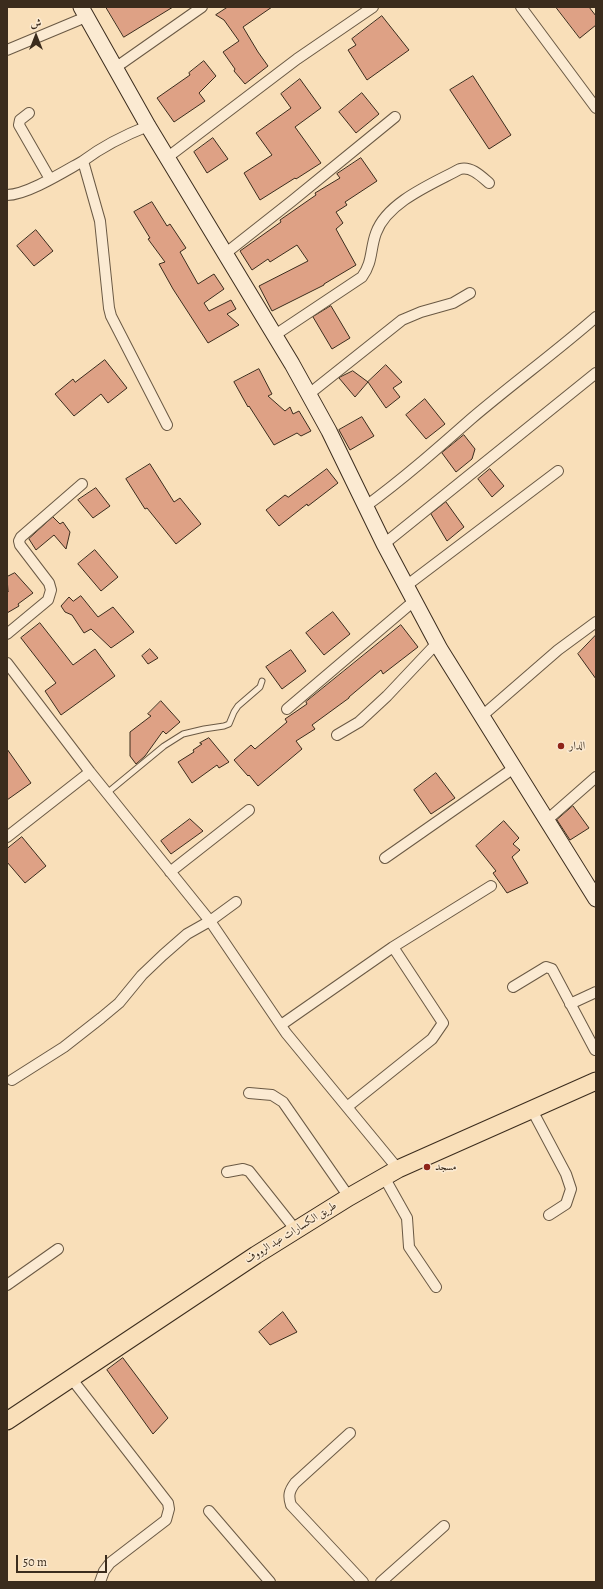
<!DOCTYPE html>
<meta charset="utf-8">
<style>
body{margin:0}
#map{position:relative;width:603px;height:1589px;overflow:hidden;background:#f9dfb9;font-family:Alegreya,Amiri,serif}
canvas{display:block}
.frame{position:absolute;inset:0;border:8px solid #3b2c1d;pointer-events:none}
.north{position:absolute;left:16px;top:16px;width:40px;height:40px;-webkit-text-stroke:3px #fbead2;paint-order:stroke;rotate:0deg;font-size:11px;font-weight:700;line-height:16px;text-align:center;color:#3b2c1d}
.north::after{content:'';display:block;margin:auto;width:14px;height:18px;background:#3b2c1d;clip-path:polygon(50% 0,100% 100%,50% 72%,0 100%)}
.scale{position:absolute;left:16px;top:1555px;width:91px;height:18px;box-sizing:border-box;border:2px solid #3b2c1d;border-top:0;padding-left:5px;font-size:12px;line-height:14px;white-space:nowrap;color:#3b2c1d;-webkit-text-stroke:3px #fbead2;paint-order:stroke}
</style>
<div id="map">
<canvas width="603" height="1589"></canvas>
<div class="frame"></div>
<div class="north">ش</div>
<div class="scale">50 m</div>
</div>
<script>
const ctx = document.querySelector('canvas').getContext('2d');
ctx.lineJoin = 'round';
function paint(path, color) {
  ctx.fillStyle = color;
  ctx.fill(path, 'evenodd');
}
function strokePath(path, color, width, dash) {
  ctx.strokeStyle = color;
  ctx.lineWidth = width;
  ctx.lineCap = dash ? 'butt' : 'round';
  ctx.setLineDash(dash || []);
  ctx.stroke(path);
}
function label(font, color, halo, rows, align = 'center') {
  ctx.font = font + ' Alegreya,Amiri,serif';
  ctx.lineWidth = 3;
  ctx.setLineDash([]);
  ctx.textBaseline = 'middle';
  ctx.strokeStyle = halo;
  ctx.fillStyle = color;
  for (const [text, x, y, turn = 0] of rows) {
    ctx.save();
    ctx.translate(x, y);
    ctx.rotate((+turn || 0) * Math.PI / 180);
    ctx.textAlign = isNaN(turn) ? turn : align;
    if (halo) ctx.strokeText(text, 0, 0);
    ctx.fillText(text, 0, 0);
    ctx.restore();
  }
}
const building = new Path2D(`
 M106,7H173L124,37Z
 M228,7H272L243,27L258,52L268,66L245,84L234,71L235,69L223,52L239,41L224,20L216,15Z
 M556,7H589L596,16V25L580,38Z
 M382,16L409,50L367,80L348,50L356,45L352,39Z
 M204,61L216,76L199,93L205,101L174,122L157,98L190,75L189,73Z
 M473,76L511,135L489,149L450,90Z
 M300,79L321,108L295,127L321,163L296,179L295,178L260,200L244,173L272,155L256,133L291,108L281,94Z
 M362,93L379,114L356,133L339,112Z
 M213,138L228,159L207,173L194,152Z
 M361,158L377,181L345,202L347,205L336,212L343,223L336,229L356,265L324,284V285L272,311L259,286L308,261L297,245L270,262L268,259L252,270L240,251L281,222L280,220L316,195L315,193L340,178L337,174Z
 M152,202L167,226L170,224L186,248L180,252L198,284L214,274L224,289L204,303L209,311L231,300L236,309L227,314L239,325L208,343L173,289L159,264L165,262L148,239L150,238L134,212Z
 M36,230L53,251L34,266L17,246Z
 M331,306L350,338L332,349L313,317Z
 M105,360L127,388L108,403L101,394L74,416L55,394L73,379L75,382Z
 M386,365L402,382L393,388L400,397L386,408L368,382Z
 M259,369L272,394L268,396L285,411L290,407L293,414L299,411L311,431L301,436L297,433L274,445L249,406L248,407L234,382Z
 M353,371L368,382L355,397L339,378Z
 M425,399L445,424L426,439L406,415Z
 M362,417L374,436L350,450L339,430Z
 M464,435L475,449L472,459L456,472L442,453Z
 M150,464L174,502L180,498L201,524L176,544L147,508L145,509L126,479Z
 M327,469L338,483L308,506L307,504L279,526L266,510L285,495L288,497Z
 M490,469L504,486L492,497L478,479Z
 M96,488L110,506L93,518L78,500Z
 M446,502L464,527L447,541L431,514Z
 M53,517L60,524L63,522L70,532L66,549L54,535L36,550L29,539Z
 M95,550L118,577L101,591L78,564Z
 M15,573L33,593L18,604L19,606L7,613V590L8,592L7,577Z
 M81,596L98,617L113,607L134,632L111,648L91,629L84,633L72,615L65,612L61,606L69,597L73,601Z
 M333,612L350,634L324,655L306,633Z
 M40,623L73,665L95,649L115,676L61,715L45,691L56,683L21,638Z
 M401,625L418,647L383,674L381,670L349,697V698L312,725L315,729L296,741L302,749L258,786L249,775L248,776L234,760L251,745L255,749L287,722L285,719L307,704L306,702Z
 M596,635V679L578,654Z
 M150,649L158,658L148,664L142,656Z
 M291,650L306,671L282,689L266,667Z
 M161,701L180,722L166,734L163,731L145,756L136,764L130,756V732L151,716L148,714Z
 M209,738L229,762L219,768L217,765L192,783L178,762L194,752L193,750L202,744L200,743Z
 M7,749L31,783L7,800Z
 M436,773L455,798L431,814L414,790Z
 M573,806L589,828L570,840L557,820Z
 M190,819L203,831L171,854L161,841Z
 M504,821L519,838L513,844L520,850L512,857L528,883L507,893L493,873L496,871L476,846Z
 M22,837L46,866L25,883L7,862V849Z
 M283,1312L297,1332L270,1345L259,1332Z
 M123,1358L168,1418L153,1434L107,1370Z`);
const lane = new Path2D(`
 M107,793L164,746L183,734L204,729L224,726L229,724L234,712L238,706L260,687L262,681`);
const street = new Path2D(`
 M521,7L596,108
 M7,50L86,17
 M115,68L202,7
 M29,113L20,120L19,125L50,179
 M148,126C125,135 103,146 83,161L100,221L109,308L111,316L167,425
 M168,157L297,59L373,7
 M7,195C27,195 65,171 83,161
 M226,253L292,201L395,117
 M275,335L362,277C373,262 370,249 376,233C387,202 432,184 460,169C471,166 481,176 489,183
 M309,394L402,320L421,312L453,303L470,293
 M366,506C403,479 437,449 471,419C512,384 556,352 596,317
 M384,544L596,373
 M406,586L558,471
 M7,634L48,600L51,590L49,583L20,545L19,541L21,537L82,484
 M7,663L90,772L210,921L286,1033L398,1169
 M287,709L414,601
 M482,716L558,650L596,622
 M337,735L359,722L387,696L437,643
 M547,820L596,777
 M7,837L90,772
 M385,858L514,768
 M170,872L249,810
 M513,987L546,967L552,969L595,1050
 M570,1004L596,992
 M281,1025L393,947L491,886
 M12,1080L64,1047L101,1018L119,1003L142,975L163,955L187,934L210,921L236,902
 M249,1093L272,1095L283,1102L349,1197
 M347,1107L432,1039L443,1023L393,947
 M532,1110L566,1174L571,1189L566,1204L549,1215
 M227,1172L243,1169L249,1171L295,1229
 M384,1177L407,1218L409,1247L436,1287
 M7,1285L58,1249
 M71,1378L168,1503L169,1509L166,1520L110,1563L104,1571L100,1582
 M350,1433L295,1483C289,1491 288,1496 291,1505L363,1582
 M209,1511L270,1582
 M381,1582L444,1526`);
const secondary = new Path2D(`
 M81,7L148,126L292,364L329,431L384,544L440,649L596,899`);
const primary = new Path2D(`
 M7,1421L256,1255L349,1197L398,1169L596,1081`);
const markers = [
 [561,746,4,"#8f2418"],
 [427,1167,4,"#8f2418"]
];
const poiNames = [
 ["الدار",569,746],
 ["مسجد",435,1167]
];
const streetNames = [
 ["طريق الكسارات عبد الرووف",291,1233,-32]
];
paint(building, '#dea185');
strokePath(building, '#3b2c1d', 1);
strokePath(lane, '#6a5944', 7);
strokePath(street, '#6a5944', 12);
strokePath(secondary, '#3b2c1d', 17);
strokePath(primary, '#3b2c1d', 19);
strokePath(lane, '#fbead2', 5);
strokePath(street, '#fbead2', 10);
strokePath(secondary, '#fbead2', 15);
strokePath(primary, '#f9dfb9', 17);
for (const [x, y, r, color] of markers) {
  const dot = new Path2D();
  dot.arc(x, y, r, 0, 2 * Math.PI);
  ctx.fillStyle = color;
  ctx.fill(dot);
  strokePath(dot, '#fbead2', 1.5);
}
label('11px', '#3b2c1d', '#fbead2', poiNames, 'left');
label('11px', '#3b2c1d', '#fbead2', streetNames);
</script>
